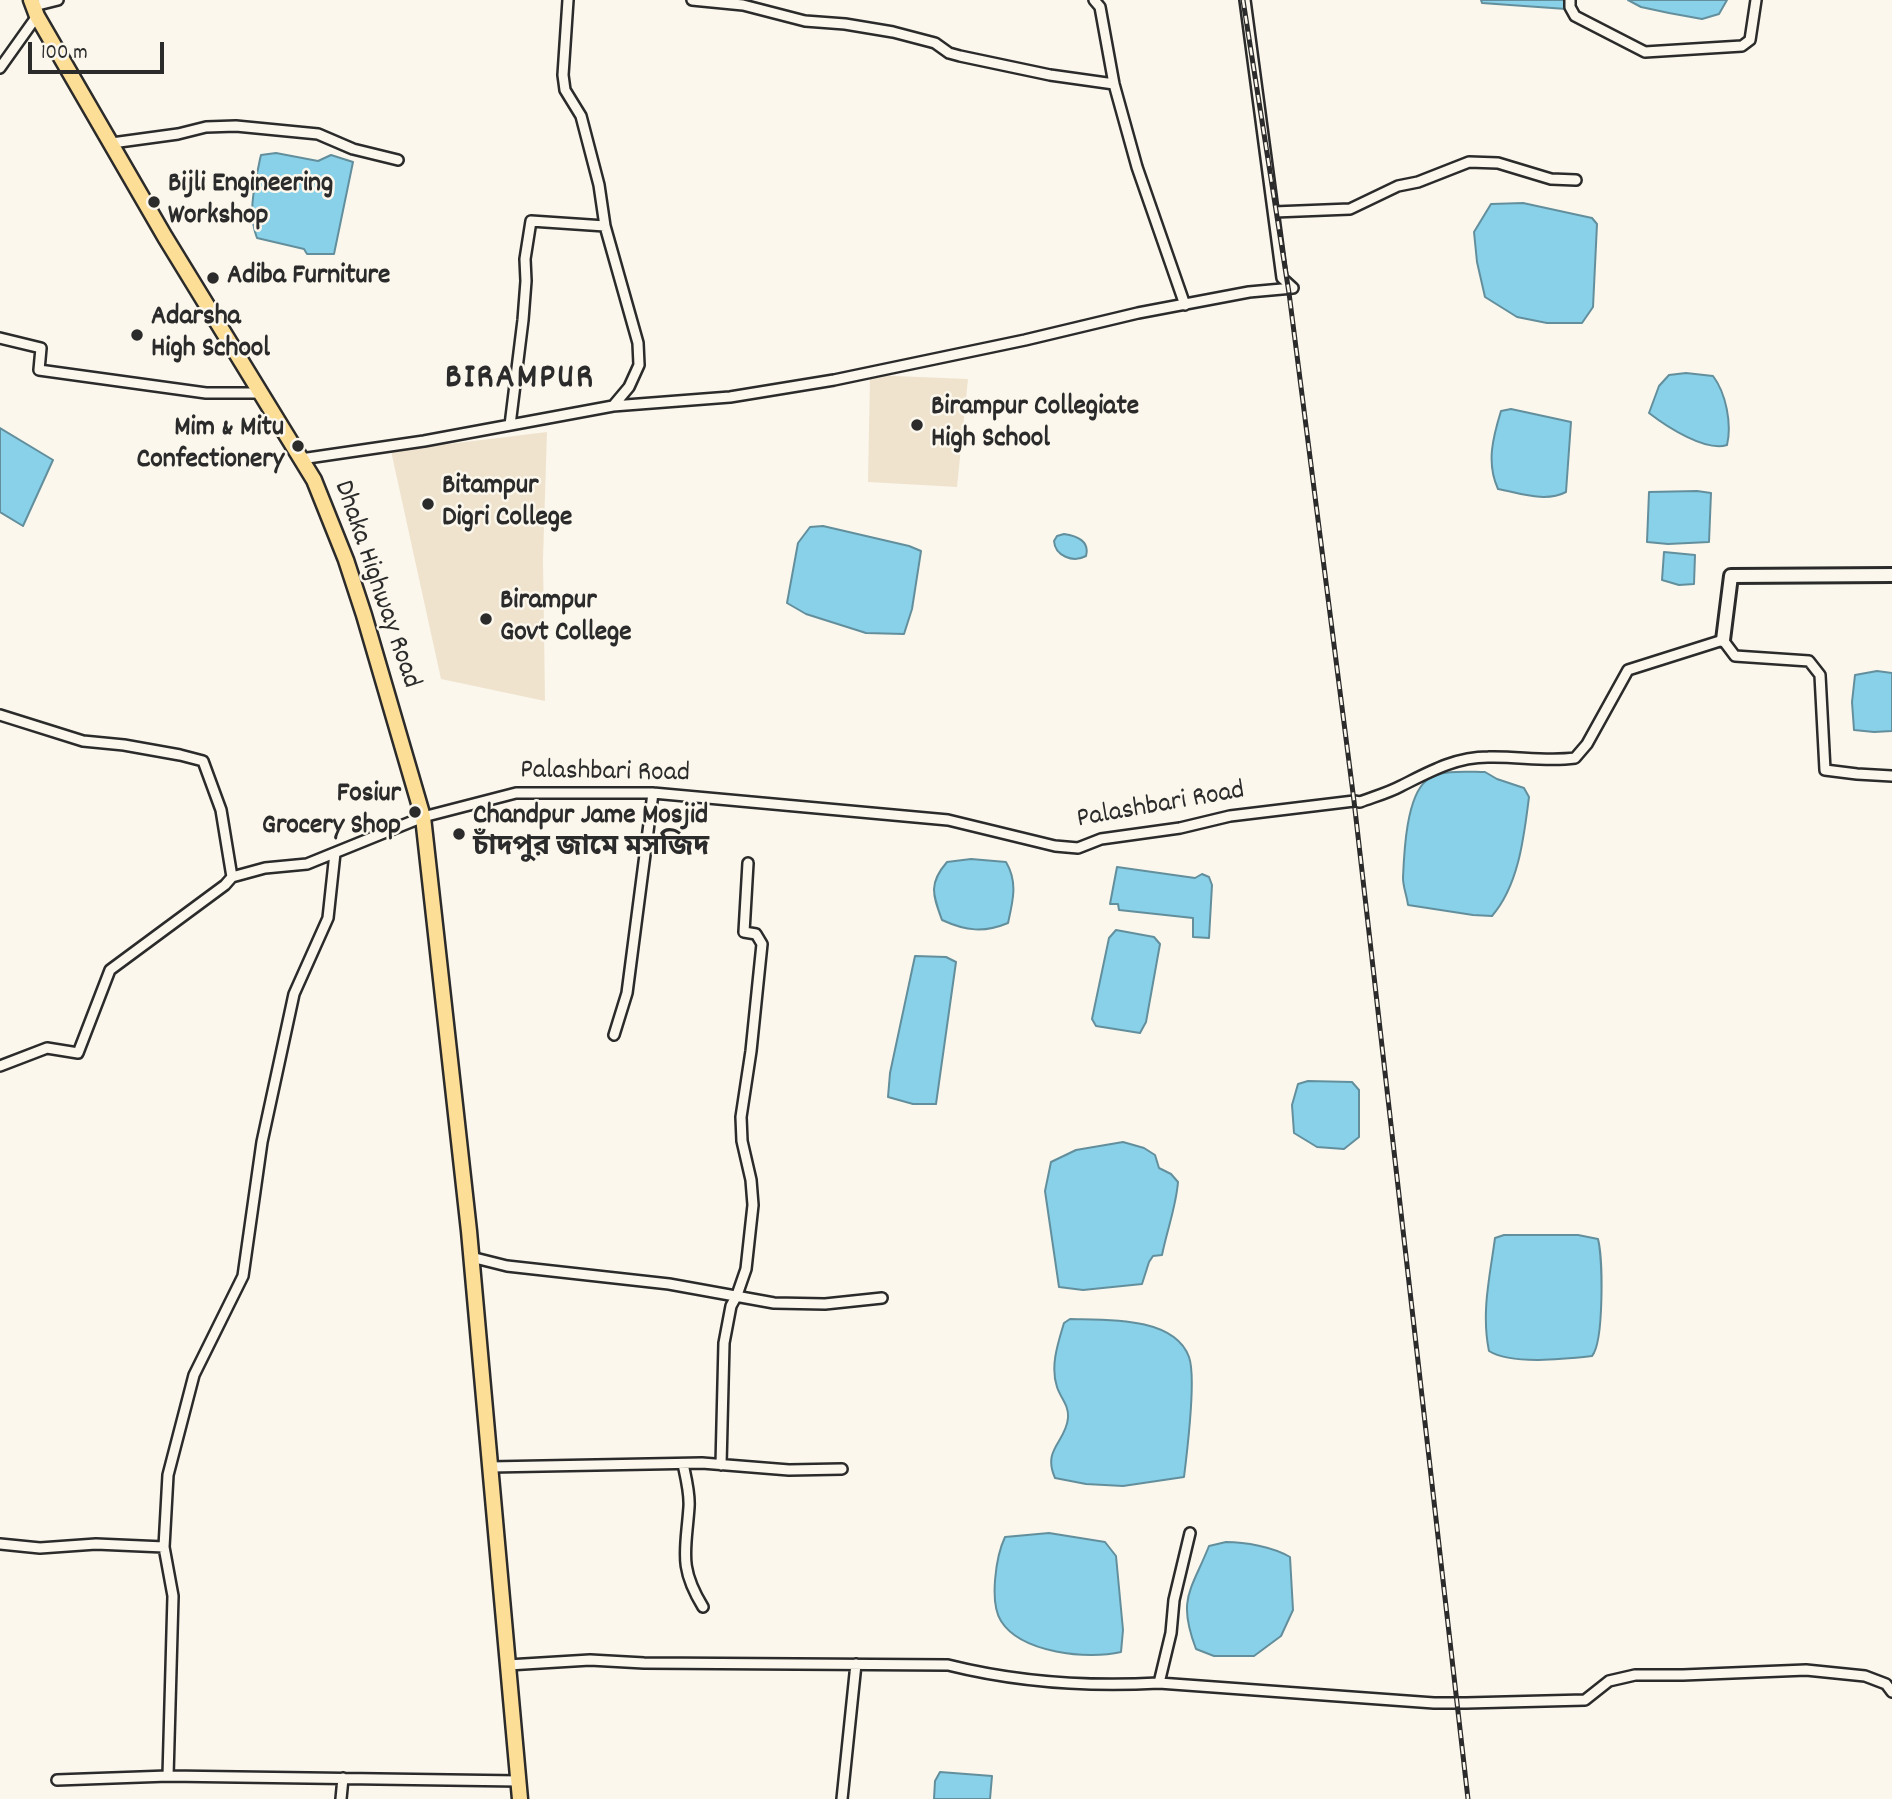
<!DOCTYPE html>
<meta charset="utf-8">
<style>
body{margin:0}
#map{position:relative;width:1892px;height:1799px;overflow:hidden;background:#fbf7ec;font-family:Dekko,sans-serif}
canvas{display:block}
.scale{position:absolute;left:28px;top:42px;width:136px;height:32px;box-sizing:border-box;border:4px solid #2b2b2b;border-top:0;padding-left:9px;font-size:21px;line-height:24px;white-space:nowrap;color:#2b2b2b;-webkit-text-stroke:5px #fbf7ec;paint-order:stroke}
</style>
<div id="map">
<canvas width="1892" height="1799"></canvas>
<div class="scale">100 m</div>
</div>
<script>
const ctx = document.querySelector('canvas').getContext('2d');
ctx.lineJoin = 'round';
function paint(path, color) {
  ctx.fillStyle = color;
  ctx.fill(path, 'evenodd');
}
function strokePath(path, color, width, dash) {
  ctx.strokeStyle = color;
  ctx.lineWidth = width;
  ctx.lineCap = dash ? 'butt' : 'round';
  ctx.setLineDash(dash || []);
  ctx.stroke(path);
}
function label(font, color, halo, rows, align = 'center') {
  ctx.font = font + ' Dekko,"Noto Sans Bengali",sans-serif';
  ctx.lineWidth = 5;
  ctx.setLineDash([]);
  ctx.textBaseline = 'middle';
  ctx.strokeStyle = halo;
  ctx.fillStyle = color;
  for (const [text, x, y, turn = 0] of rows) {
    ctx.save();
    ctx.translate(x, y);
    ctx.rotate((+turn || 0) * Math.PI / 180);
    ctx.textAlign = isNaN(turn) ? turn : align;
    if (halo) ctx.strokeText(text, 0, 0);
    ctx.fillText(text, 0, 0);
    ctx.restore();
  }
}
const built = new Path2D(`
 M870,375L968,379L957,487L868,482Z
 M547,432L543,559L545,701L441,679L391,451Z`);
const water = new Path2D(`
 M1481,0H1566V9L1482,3Z
 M1628,0H1727L1719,14L1702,19L1669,13L1641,7Z
 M276,153L318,161L331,155L353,162L334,254H307L304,249L257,238C247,212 255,185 260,159L261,155Z
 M1523,203L1592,218L1597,224L1593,307L1582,323H1547L1517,317L1485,297L1477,262L1474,232L1491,204Z
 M1686,373L1713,376C1726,393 1732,424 1727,445C1706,452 1667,427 1649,413L1659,386L1669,375Z
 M1511,409L1571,422L1566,492C1545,503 1520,493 1498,489C1486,463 1493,437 1501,411Z
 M0,428L53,460L23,526L0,512Z
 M1697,491L1711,493L1709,542L1668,544L1647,542L1649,492Z
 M823,526L909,546L921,551L912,609L904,634L866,633L806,614L787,603L798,543L810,527Z
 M1064,534C1077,536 1090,541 1086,556C1073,563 1055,556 1054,541L1057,536Z
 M1664,552L1695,555L1694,584L1679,585L1662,580Z
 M1877,671L1892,673V731L1874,732L1854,730L1852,702L1855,675Z
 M1485,772L1497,779L1524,788L1529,797C1524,836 1519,885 1492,916L1473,915L1408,905C1407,896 1403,887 1403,878C1404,854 1406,796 1427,780C1442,769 1467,772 1485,772Z
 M971,859L1006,862C1018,882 1013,901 1008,923C984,933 966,931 942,920C933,895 928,884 947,862Z
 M1117,867L1195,878L1202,874L1209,877L1212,885L1209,938L1193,937V918L1119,910L1118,904H1110Z
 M1116,930L1154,937L1160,944L1146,1022L1140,1033L1096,1026L1092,1019L1109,938Z
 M915,956L946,957L956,962L936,1104H913L888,1097L890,1073Z
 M1308,1081L1352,1082L1359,1090V1137L1344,1149L1317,1147L1294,1133L1292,1105L1298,1084Z
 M1123,1142L1144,1148L1155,1155L1159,1168L1171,1174L1178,1182C1176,1207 1167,1230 1162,1255L1153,1256L1149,1262L1142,1284L1083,1290L1059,1287L1045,1191L1051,1162L1076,1150Z
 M1504,1235H1578L1598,1239C1603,1259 1604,1342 1592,1356C1565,1359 1511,1365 1489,1351C1481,1312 1490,1276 1495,1238Z
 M1070,1319C1105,1320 1174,1316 1189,1357C1196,1376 1187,1453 1184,1477L1123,1486L1086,1484L1055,1478C1042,1449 1066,1442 1068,1418C1069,1405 1061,1399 1057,1387C1050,1366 1058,1343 1064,1323Z
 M1049,1533L1105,1542L1116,1556L1123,1630L1121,1652C1088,1660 1021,1653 1001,1621C989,1602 996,1556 1005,1537Z
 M1226,1542C1245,1542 1273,1547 1290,1557L1293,1610L1281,1636L1254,1656H1214L1196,1649C1177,1599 1191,1591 1209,1546Z
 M940,1772L992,1776L990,1799H934L935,1781Z`);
const street = new Path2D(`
 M568,0L563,75L565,90L581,116L599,185L605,226L638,343L639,365L629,387L613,406
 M692,0L743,5L805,21L845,24L893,32L935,43L949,53L960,56L1050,75L1114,84
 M1094,0L1100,7L1114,84L1137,167L1185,305
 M1245,0L1282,278L1293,288
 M1570,0V7L1575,16L1645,52L1742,46L1750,40L1756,0
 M34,6L58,0
 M0,68L37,16
 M112,143L178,134L206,127L236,126L318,134L353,149L398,160
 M1274,212L1350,209L1398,186L1418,182L1469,162L1498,163L1551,179L1576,180
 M0,338L41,348L39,370L206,393H260
 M510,425L523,320L526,281L525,259L531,221L605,226
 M301,459L424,441L613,406L730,397L834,380L1025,340L1138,313L1249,292L1293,288
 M0,715L83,741L124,745L180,755L203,761L221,810L232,877
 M614,1035L627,993L653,793
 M0,1066L47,1048L78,1053L110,970L225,885L232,877L265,868L307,864L423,817L516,793H653L948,820L1055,846L1078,848L1101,839L1180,828L1230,816L1354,801L1360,802C1373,797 1388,793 1401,786C1429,772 1455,757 1488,757C1518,756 1545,762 1575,758L1587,744L1628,670L1723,640L1735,656L1809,661L1820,675L1825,770L1857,774L1892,776
 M471,1257L507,1266L669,1284L774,1303L825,1304L882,1298
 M683,1464C686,1478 690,1493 689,1507C686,1551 678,1566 703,1607
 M721,1465L724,1343L731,1306L737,1295L746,1269L753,1205L751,1180L742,1141L741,1117L751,1051L762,944L756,934L744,932L748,863
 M490,1467L702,1463L789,1470L842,1469
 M0,1544L40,1548L96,1544L164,1547L173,1596L168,1776
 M164,1547L168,1475L194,1375L243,1276L262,1142L294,994L328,918L335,853
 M508,1665L590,1660L644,1663L948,1665C1016,1682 1088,1687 1159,1683L1434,1703H1466L1585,1700L1609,1681L1635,1675H1683L1806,1670L1865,1676L1886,1684L1892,1692
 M1159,1683L1171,1633L1174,1600L1190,1533
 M57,1780L168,1776L519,1781
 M341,1799L343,1778
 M842,1799L856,1664`);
const secondary = new Path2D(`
 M1723,640L1731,576L1892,575`);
const primary = new Path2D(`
 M31,0L37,16L165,237L314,480L346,560L364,615L423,817L469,1231L520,1799`);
const rail = new Path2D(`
 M1243,0L1289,293L1354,801L1468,1799`);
const markers = [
 [154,202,7,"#2b2b2b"],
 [213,278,7,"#2b2b2b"],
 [137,335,7,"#2b2b2b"],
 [917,425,7,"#2b2b2b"],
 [298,446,7,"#2b2b2b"],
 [428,504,7,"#2b2b2b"],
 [486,619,7,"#2b2b2b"],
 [415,812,7,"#2b2b2b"],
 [459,834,7,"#2b2b2b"]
];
const poiNames = [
 ["Bijli Engineering",168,186],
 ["Workshop",168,218],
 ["Adiba Furniture",227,278],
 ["Adarsha",151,319],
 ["High School",151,351],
 ["Birampur Collegiate",931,409],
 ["High School",931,441],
 ["Mim & Mitu",284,430,"right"],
 ["Confectionery",284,462,"right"],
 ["Bitampur",442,488],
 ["Digri College",442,520],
 ["Birampur",500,603],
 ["Govt College",500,635],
 ["Fosiur",401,796,"right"],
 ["Grocery Shop",401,828,"right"],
 ["Chandpur Jame Mosjid",473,818],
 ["চাঁদপুর জামে মসজিদ",473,850]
];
const streetNames = [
 ["Dhaka Highway Road",375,585,71],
 ["Palashbari Road",605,774,1],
 ["Palashbari Road",1161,807,-10]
];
const districtNames = [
 ["BIRAMPUR",520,381]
];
paint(built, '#efe3ce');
paint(water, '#88d1e9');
strokePath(water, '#638f9d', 2);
strokePath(street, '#2b2b2b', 14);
strokePath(secondary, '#2b2b2b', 18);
strokePath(primary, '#2b2b2b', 19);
strokePath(street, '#fbf7ec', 9);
strokePath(secondary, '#fbf7ec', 12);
strokePath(primary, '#fdde96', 14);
strokePath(rail, '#2b2b2b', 5);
strokePath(rail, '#fbf7ec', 2.5, [8]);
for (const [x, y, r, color] of markers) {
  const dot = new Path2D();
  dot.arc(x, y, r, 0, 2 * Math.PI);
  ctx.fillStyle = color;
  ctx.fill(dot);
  strokePath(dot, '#fbf7ec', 2.5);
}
label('bold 28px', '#2b2b2b', '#fbf7ec', poiNames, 'left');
label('28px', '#2b2b2b', '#fbf7ec', streetNames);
ctx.letterSpacing = '2px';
label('bold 35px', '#2b2b2b', '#fbf7ec', districtNames);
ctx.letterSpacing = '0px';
</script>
